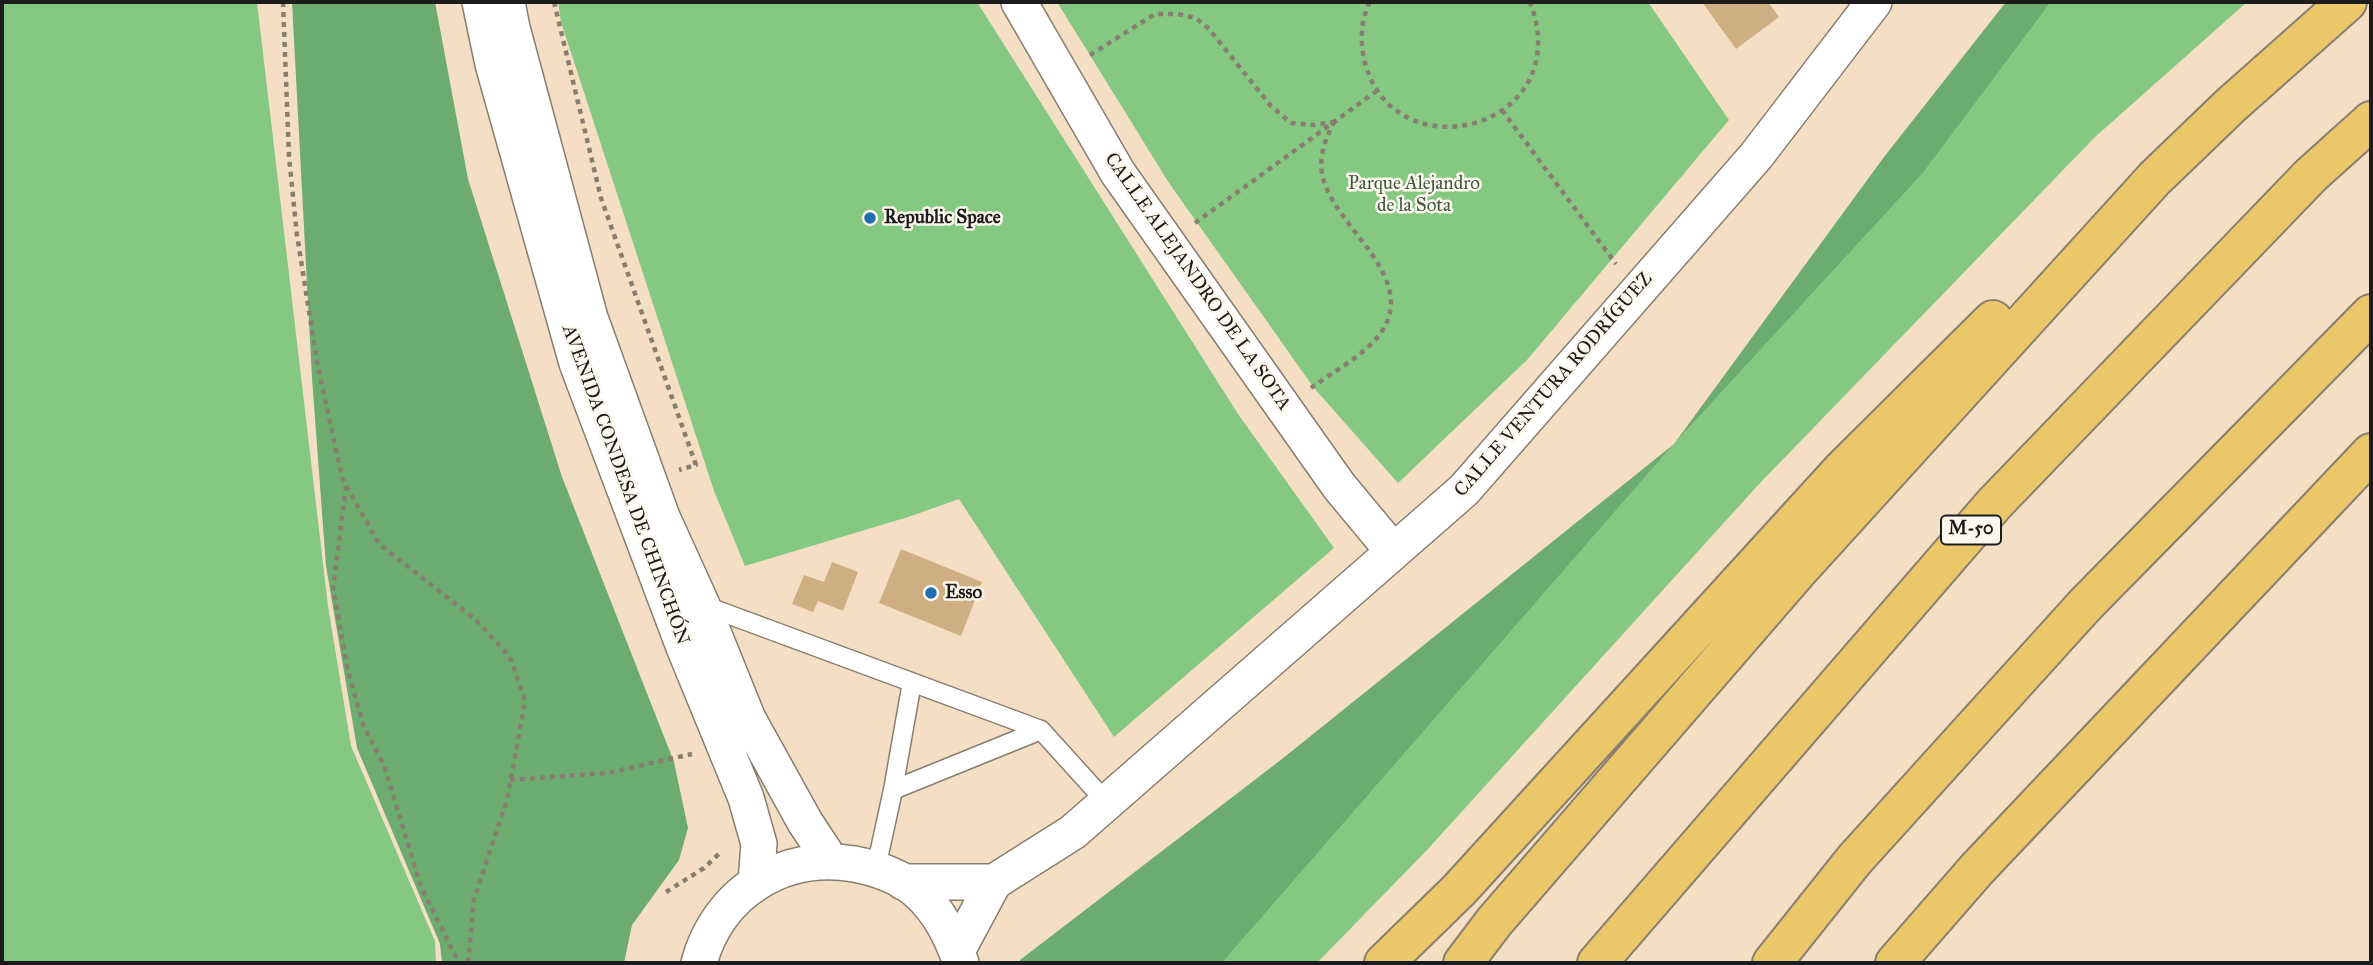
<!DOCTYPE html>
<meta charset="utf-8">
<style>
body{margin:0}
#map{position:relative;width:2373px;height:965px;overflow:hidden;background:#f4dfc4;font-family:"IM FELL Great Primer",serif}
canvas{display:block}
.frame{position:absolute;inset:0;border:4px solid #1c1c1c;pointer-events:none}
</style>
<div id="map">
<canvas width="2373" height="965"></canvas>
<div class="frame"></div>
</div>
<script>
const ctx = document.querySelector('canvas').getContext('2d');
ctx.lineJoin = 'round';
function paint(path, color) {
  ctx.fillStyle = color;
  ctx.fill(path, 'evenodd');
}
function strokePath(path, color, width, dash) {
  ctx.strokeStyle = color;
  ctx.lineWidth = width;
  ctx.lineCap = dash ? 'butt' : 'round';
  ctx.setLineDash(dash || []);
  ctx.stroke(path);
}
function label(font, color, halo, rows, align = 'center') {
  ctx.font = font + ' "IM FELL Great Primer",serif';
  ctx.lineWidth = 5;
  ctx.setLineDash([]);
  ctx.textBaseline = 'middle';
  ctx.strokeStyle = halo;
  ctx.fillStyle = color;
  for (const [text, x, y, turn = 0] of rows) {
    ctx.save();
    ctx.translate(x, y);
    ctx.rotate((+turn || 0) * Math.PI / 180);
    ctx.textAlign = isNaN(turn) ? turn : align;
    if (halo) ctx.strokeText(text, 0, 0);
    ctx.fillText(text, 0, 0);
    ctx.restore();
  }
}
const green = new Path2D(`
 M2,2H257L328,606L351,746L435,941L436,963H2Z
 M558,2H977L1238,414L1334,548L1114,737L959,499L908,517L745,566L714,491L561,22Z
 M1057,2H1648L1729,120L1527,360L1398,483L1314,388L1169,183Z
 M2051,2H2247L2095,137L1760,483L1427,850L1317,963H1222L1674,444L1923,173Z`);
const forest = new Path2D(`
 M292,2H435L468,179L562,477L674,762L688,828L679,860L632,925L624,963H442L440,944L357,748L326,566L312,378Z
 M2006,2H2051L1923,173L1674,444L1222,963H1020V960L1282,759L1674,444L1884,157Z`);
const building = new Path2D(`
 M1702,2H1768L1779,17L1736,49Z
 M901,549L982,582L961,636L879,603Z
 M832,562L858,572L843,611L818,601L813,612L792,604L804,575L824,582Z`);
const path = new Path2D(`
 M283,2L289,157L297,235L317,362L342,478L379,544L475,619L510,657L525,701L507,800L474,899L468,963
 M554,2L601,198L696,465L679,470
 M1370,2C1361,20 1360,39 1364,59C1391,177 1579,130 1530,2
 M1090,55L1155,14H1178L1196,18L1209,29L1271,106L1291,123L1315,125L1333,122
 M1502,110L1616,264
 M1195,223L1378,90
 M1311,388C1333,372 1368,353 1382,331C1419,274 1330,225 1322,173C1319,154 1326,138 1334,122
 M346,486L333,588L348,671L364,727L384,765L421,887L459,963
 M510,780L608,773L692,754
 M666,892L704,868L722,851`);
const lane = new Path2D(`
 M703,605L1041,730
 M893,790L912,682
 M876,868L893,790L1041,730L1107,803`);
const street = new Path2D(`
 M480,2L493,64L577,363L684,647L746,798L759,844L756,882
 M507,2L512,28L590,318L662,517L702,605L748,719L805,822L830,860
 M1019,2L1118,173L1339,486L1393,551
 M903,882H994
 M957,951L994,882L1073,832L1464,490L1756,156L1874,2
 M699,963C718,893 782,852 854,864C876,868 899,876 917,891C940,912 951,935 961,963`);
const highway = new Path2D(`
 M1384,963L1459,890L1842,470L1993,320
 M1463,963L1494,922L1796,573L2155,178L2231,105L2347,2
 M1597,963L1994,504L2311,175L2371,121
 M1772,963L1855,859L2085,605L2371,314
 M1895,963L1977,869L2371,453`);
const markers = [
 [870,218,7,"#1f6fb2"],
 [931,593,7,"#1f6fb2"]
];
const shields = [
 [1971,530,60]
];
const shieldNames = [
 ["M-50",1971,530]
];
const parkNames = [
 ["Parque Alejandro",1414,184],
 ["de la Sota",1414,206]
];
const poiNames = [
 ["Republic Space",884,218],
 ["Esso",945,593]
];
const streetNames = [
 ["CALLE ALEJANDRO DE LA SOTA",1197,282,55],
 ["CALLE VENTURA RODRÍGUEZ",1554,385,-49],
 ["AVENIDA CONDESA DE CHINCHÓN",625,485,70]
];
paint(green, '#85c881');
paint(forest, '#6cac6f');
paint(building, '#d0ae83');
strokePath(lane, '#887e70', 21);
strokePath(street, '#887e70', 38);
strokePath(highway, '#887e70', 42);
strokePath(path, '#887e70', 4.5, [5, 5]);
strokePath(lane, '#fff', 18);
strokePath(street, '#fff', 35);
strokePath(highway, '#eac769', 38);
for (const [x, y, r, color] of markers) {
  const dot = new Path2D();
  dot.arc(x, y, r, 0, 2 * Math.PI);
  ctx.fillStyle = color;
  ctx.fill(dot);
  strokePath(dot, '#fbf7ec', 2.5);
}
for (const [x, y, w] of shields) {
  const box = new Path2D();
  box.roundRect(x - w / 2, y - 14.5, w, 29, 5);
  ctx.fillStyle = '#fbf7ec';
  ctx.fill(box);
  strokePath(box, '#1c1c1c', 2);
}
label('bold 18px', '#1c1c1c', null, shieldNames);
label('19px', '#41583f', '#fbf7ec', parkNames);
label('bold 19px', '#1c1c1c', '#fbf7ec', poiNames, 'left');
label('19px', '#1c1c1c', '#fbf7ec', streetNames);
</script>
